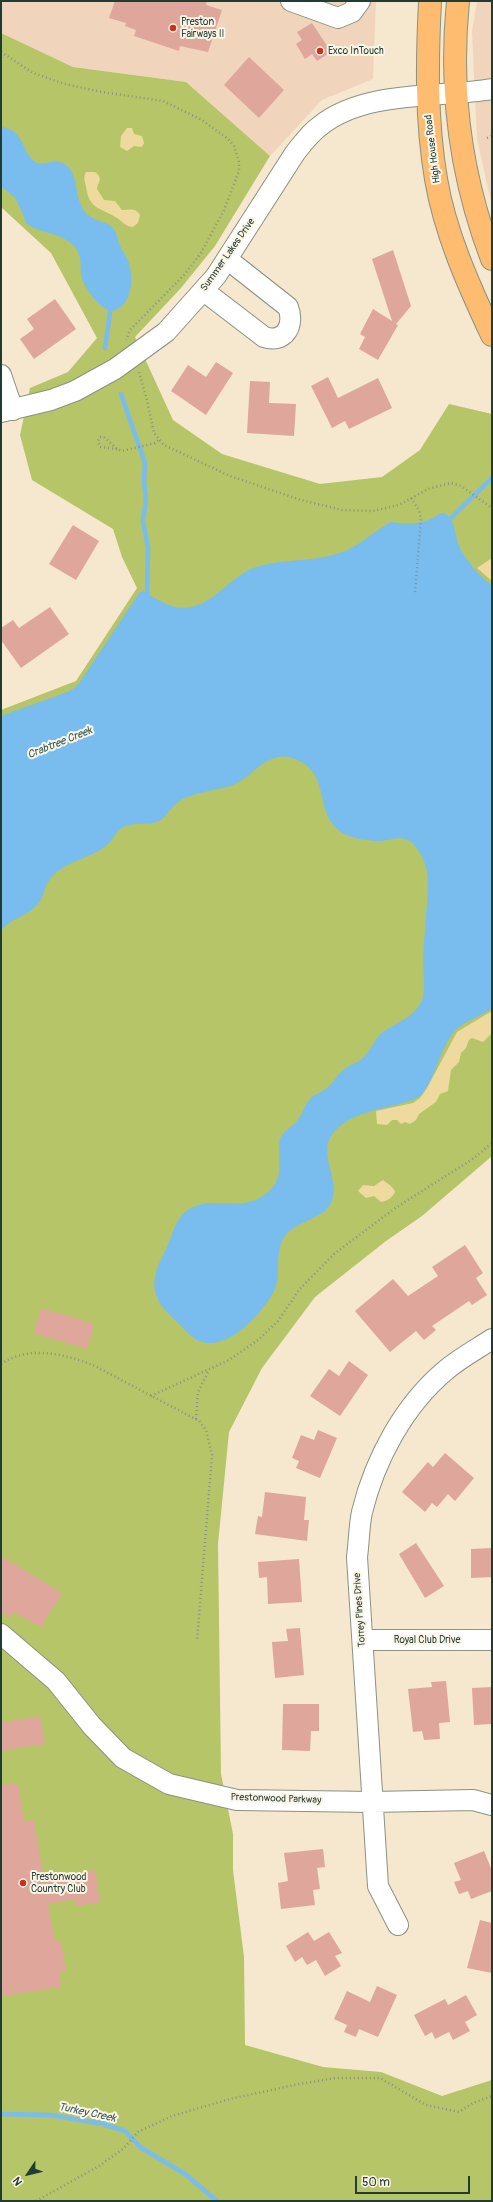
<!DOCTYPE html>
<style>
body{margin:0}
#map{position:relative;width:493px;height:2202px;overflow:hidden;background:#f6e7cf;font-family:Pangolin,sans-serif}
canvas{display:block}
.frame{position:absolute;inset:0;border:2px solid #1f3d34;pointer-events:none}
.north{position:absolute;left:8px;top:2154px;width:40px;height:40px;-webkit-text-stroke:3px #fcf5e5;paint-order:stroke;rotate:235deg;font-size:11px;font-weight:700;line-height:16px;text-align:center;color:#1f3d34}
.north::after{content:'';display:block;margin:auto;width:14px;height:18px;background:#1f3d34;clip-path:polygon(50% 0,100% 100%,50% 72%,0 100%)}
.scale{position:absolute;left:355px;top:2176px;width:115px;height:18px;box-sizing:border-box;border:2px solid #1f3d34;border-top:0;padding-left:5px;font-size:12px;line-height:14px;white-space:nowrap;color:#1f3d34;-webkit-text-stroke:3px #fcf5e5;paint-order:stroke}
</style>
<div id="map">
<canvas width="493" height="2202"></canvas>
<div class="frame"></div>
<div class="north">N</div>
<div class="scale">50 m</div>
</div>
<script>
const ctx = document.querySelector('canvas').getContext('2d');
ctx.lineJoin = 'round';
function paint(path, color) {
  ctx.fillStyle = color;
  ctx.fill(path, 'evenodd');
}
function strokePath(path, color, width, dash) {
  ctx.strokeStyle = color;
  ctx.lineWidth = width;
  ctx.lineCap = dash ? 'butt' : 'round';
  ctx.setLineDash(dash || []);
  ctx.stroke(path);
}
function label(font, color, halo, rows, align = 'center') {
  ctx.font = font + ' Pangolin,sans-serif';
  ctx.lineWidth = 4;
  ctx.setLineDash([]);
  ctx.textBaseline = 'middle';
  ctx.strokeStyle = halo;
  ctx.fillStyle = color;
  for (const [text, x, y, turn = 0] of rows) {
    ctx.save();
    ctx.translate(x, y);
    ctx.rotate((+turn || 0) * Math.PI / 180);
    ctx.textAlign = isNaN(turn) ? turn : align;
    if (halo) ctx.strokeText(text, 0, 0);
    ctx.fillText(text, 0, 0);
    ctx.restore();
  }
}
const built = new Path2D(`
 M1,1H376L373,79L322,100L270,156L186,82L73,67L1,33Z
 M477,1H492V206L477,139L472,32Z`);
const green = new Path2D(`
 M1,33L73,67L186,82L270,156L215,246L181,288L135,337L173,420L222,454L320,484L382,477L420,450L449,404L492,414V1156L422,1216L386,1241L315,1297L262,1368L229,1432L218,1544L221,1774L233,1834V1870L244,1957L245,2045L323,2067L381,2072L442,2096L492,2080V2201H1V710L76,681L137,588L122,557L113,529L32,480L20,435L30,388L68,372L97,338L51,253L1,207Z`);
const sand = new Path2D(`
 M127,128H132L134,134L142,136L144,143L142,147L134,146L127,151L120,147L121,136Z
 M86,172H95C104,179 98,181 97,189L104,200L115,201L122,210C130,210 135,207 140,215L138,223L133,227C126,227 122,221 117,218C102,208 89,210 86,187C85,182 83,177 86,172Z
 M492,558V581L477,568Z
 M492,1011V1033L483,1042L472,1038L469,1040L466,1048L461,1053L459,1062L451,1070L448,1091L440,1094L436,1102L419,1114L416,1120L410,1124L405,1122L401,1124L397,1120H392L387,1125L377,1124L376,1111L413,1103L420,1098L427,1088L457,1032Z
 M383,1180L391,1186L395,1191C394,1197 387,1201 381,1202L374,1196L366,1198L358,1191L363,1185L374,1186Z`);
const water = new Path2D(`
 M1,127C26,130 20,153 37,163C46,165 58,158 66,165C79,176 74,195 83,209C92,223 107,220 114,229C117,234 118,241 120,246C123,252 127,257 129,263C134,279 132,308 111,311C100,309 82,286 81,274C80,265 82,259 77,250C66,232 41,235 26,223L23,214L15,198L1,186Z
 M441,513H445C457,522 454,537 461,550C468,562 480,577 492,585V1008C481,1017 466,1020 456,1030C439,1047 435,1083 419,1097C415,1099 407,1102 403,1103C379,1110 352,1112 334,1132C317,1151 338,1176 333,1197C328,1221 294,1219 283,1239C275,1255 281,1273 275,1289C264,1312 226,1355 197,1340C191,1337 184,1328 178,1323C171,1315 160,1307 157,1297C150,1281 159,1263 166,1249C172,1237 175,1220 185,1212C212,1190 244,1219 272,1188C285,1173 276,1156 280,1139C283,1131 292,1127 297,1121C303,1114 304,1105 310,1099C314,1094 319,1094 324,1090C332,1085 335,1078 341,1072C347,1065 356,1064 362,1059C371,1051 374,1039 383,1032C397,1022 414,1018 422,1000C426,989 423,971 423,958C424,944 425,930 426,916C428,890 433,865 413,844C403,834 393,840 381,841C369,841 351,839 341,832C312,811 333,771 292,758C267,750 253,777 233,785C216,791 191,792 177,803C170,808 167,817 159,821C149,826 137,822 126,826C116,829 116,836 109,843C93,859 65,860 51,878C43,887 45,898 35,907C25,917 12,918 1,930V716L70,691L78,685L140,592L143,591C158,600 173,611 191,607C216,602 232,575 256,567C281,559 310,562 337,554C358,548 372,532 391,522C410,525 426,524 441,513Z`);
const stream = new Path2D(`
 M105,348L111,306
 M121,394L145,463L144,481L146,499L143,521L148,548L147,599
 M451,518L492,478
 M1,2114L51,2115L103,2124L125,2131L140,2147L185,2174L217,2201`);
const building = new Path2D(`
 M115,1H207L206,5L222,10L208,52L180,46L179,51L134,36L136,30L125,26L126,23L109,18Z
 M312,23L331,52L317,61L312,54L305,59L296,44L302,40L297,32Z
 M249,57L284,90L259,118L224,85Z
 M393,250L411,306L396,324L398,325L378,360L359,349L365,337L360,334L373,309L392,321L372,259Z
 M55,299L76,329L34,359L20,339L34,329L27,319Z
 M216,362L233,373L206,415L171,391L188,365L206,377Z
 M328,377L338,398L378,378L392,408L349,429L345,421L332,428L311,386Z
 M250,381L270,382L269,403L296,404L294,436L247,433Z
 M73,525L99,541L76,580L49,564Z
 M50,607L69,634L21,668L1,640V628L13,620L19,628Z
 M465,1245L483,1273L476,1278L487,1295L472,1305L469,1301L432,1326L436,1330L424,1340L416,1331L390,1352L355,1311L393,1279L408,1296L438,1276L432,1267Z
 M41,1308L94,1324L87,1349L34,1333Z
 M349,1361L368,1375L340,1416L310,1396L329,1369L339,1376Z
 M318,1430L337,1438L320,1478L296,1468L299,1461L292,1458L301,1435L314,1440Z
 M445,1453L474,1478L455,1501L448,1494L437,1507L432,1503L425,1512L402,1492L428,1462L433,1467Z
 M265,1492L306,1497L304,1520H309L307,1541L255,1534L258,1516L262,1517Z
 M416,1543L444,1586L425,1598L399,1554Z
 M492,1548V1577L471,1578V1549Z
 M1,1556L62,1593L41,1627L13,1612L10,1618L1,1612Z
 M299,1559L302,1602L268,1604L267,1577L259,1578L258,1562Z
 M300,1628L304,1675L275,1678L272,1642L288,1641L286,1629Z
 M446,1681L450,1722L439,1723L440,1739L424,1740L422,1731L413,1732L408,1689L432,1687L431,1682Z
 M492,1687L491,1724L474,1725L472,1688Z
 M283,1704H319V1731H311L310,1751L282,1750Z
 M40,1716L45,1744L1,1751V1723Z
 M18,1783L24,1821L34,1820L44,1879L95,1870L100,1902L75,1906L74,1899L48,1904L55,1942L61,1941L66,1971L59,1972L61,1987L1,1996V1785Z
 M323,1849L325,1867L317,1868L320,1889L313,1890L315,1905L281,1909L278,1883L288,1881L284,1853Z
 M484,1851L492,1871V1891L471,1899L468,1891L459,1894L454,1882L461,1880L454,1863Z
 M480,1920L492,1923V1973L467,1968Z
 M308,1932L314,1941L329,1932L342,1953L335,1956L341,1966L325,1976L316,1960L307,1965L302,1957L295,1962L286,1946Z
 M377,1986L397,1995L378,2037L359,2029L356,2037L344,2032L347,2025L334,2019L347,1991L370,2002Z
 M466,1995L477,2015L465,2022L470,2031L453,2040L449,2032L435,2039L432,2032L425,2036L414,2015L445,1999L448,2005Z`);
const path = new Path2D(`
 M1,52L33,73L65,84L102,92L163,101L202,120L228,139L234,146L239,162V171L224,210L201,253L185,274L130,330L126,340
 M487,138L492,136
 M139,372L147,400L154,433L164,445L230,476L301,500L342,510L373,511L399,505L428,489L451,483L461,486L492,508
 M117,449L100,447L98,441L100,437H104L117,449L122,451L155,443L160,439
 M411,498L419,510L421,519L415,593
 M1,1364C29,1345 64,1354 93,1365L199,1421L206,1430L212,1455L197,1641
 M151,1396L229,1360L258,1340L278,1321L299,1290L334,1254L394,1209L474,1158L492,1143
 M196,1419L198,1392L208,1372
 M36,2201L99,2166L123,2149L138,2132L172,2116L230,2099L294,2085L335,2078H380L426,2105L459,2112L473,2103L492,2096`);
const minor = new Path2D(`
 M291,1L338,18L352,12L360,1
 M204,291L264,337C285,344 295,325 288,307L227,259
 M1,375L13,410
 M1,412L51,400L75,391L115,369L166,332L216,276L295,153C303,143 310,133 320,126C364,90 439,98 492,89
 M1,1634L56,1681L92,1726L123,1758L169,1784L237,1800L372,1802L473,1800L492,1805
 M363,1640H492
 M398,1925L378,1886L357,1557C359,1542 359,1526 362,1512C375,1459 404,1405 446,1370C460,1358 477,1349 492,1339`);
const major = new Path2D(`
 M430,1C427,61 426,120 436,179C445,233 469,286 492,335
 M458,1C449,91 460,175 492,259`);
const markers = [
 [173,28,4,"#c8321e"],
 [320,51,4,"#c8321e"],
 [23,1883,4,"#c8321e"]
];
const poiNames = [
 ["Preston",181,22],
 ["Fairways II",181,34],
 ["Exco InTouch",328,51],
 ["Prestonwood",31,1877],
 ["Country Club",31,1889]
];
const streetNames = [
 ["High House Road",433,149,-97],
 ["Summer Lakes Drive",228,255,-55],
 ["Torrey Pines Drive",360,1610,-94],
 ["Royal Club Drive",427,1640],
 ["Prestonwood Parkway",276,1799,2]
];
const waterNames = [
 ["Crabtree Creek",60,743,-22],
 ["Turkey Creek",87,2113,12]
];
paint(built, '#f0d5bc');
paint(green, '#b5c567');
paint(sand, '#eeda9e');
paint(water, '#78bdee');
strokePath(stream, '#78bdee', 4.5);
paint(building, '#dfa69b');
strokePath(minor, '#8a9282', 22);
strokePath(major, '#8a9282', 24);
strokePath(path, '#8a9282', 2.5, [1, 3]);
strokePath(minor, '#fff', 20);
strokePath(major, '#fdbc6f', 22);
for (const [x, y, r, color] of markers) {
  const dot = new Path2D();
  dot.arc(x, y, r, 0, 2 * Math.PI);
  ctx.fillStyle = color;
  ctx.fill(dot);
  strokePath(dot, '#fcf5e5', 1.5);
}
label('10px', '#1f3d34', '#fcf5e5', poiNames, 'left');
label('10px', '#1f3d34', '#fcf5e5', streetNames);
label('italic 11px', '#355d62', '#fcf5e5', waterNames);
</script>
